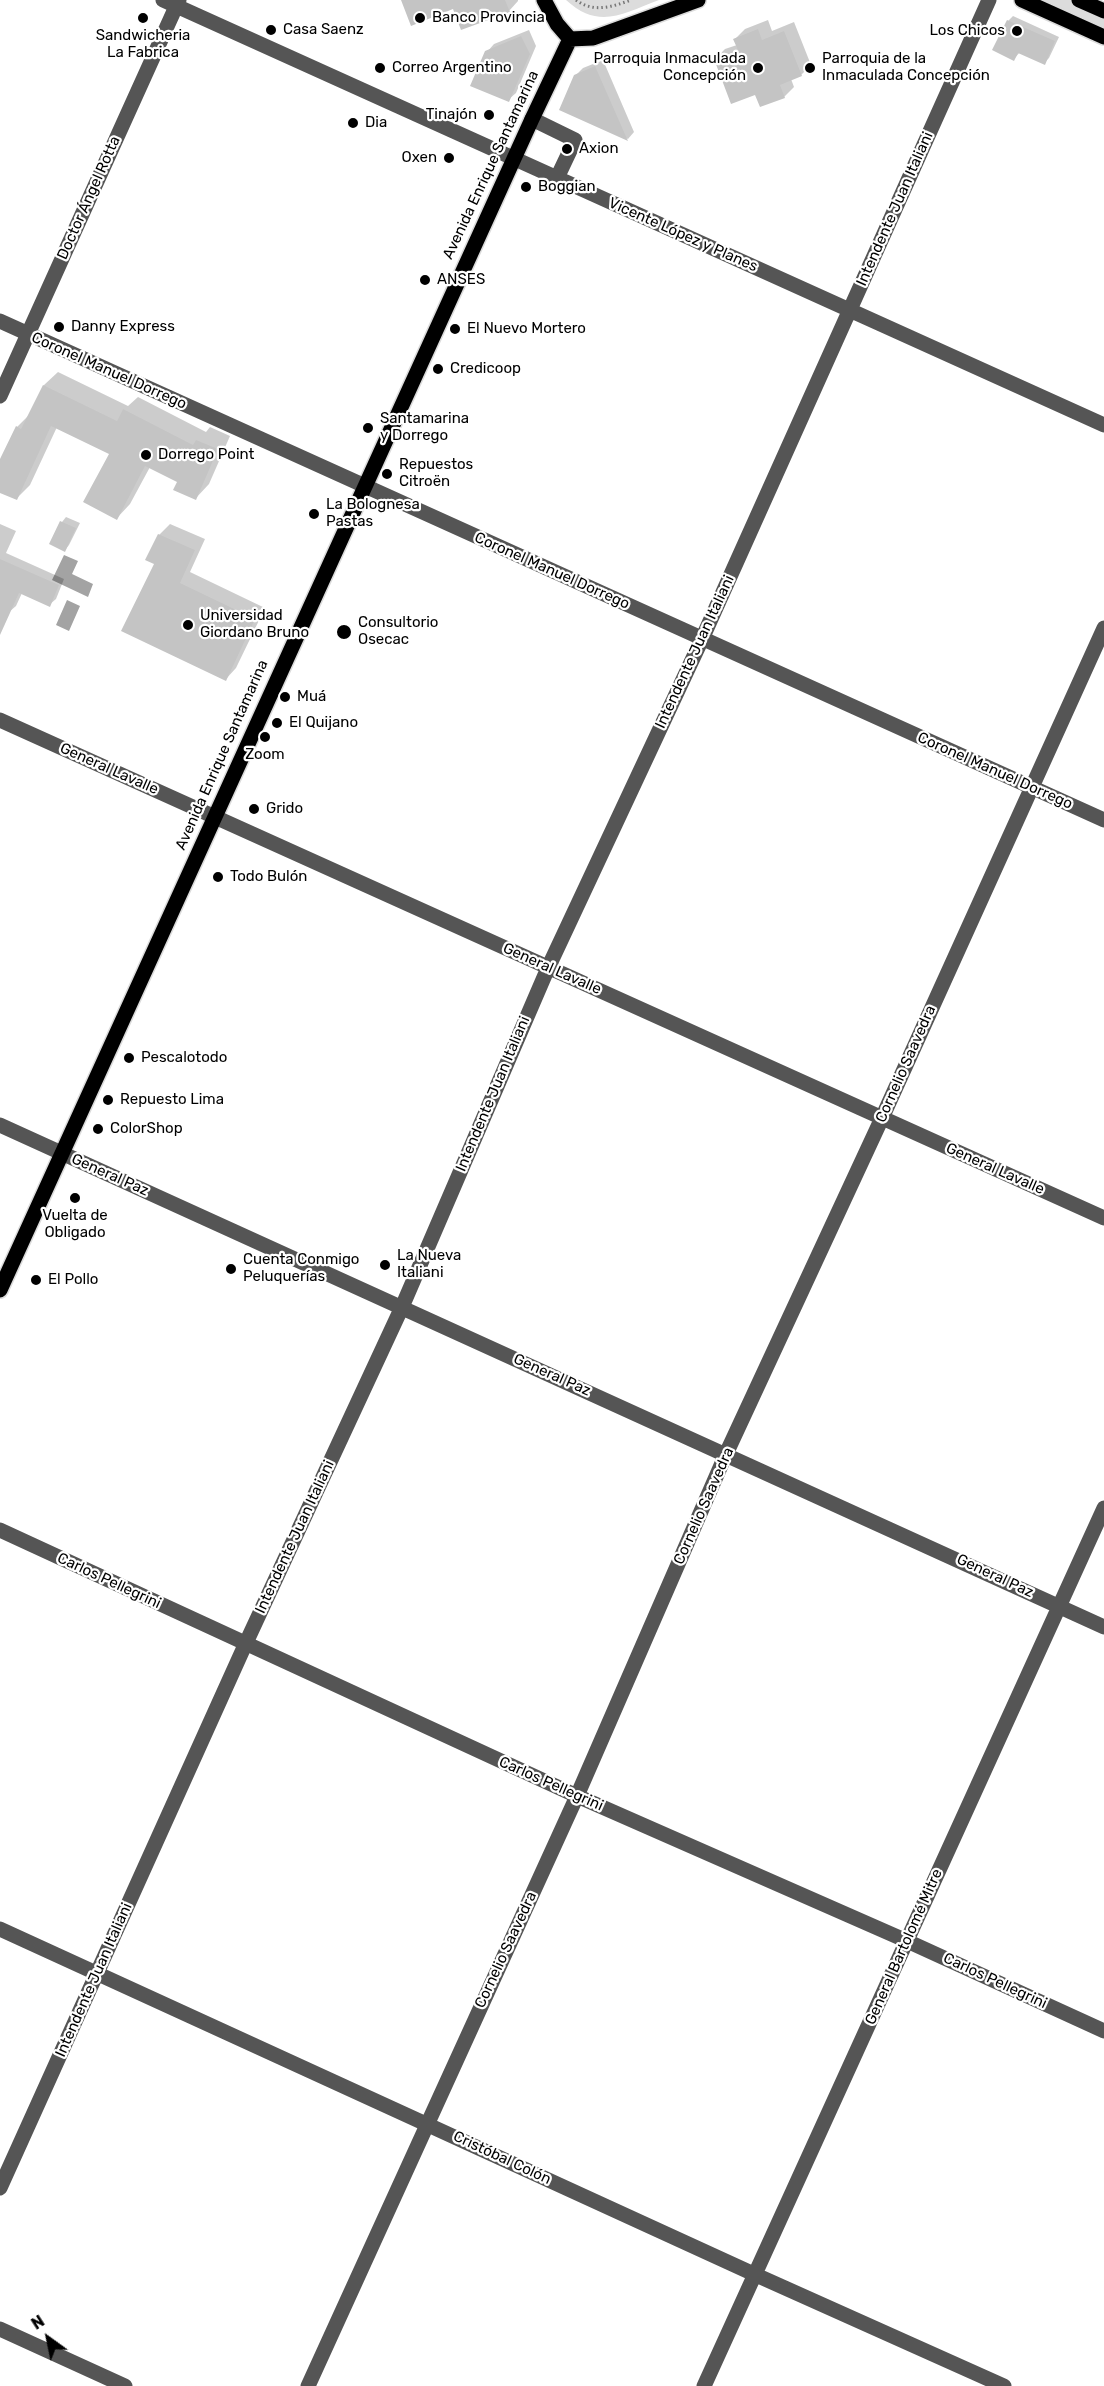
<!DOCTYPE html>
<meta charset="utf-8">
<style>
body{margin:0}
#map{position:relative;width:1104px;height:2386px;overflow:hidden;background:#fff;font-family:Rubik,sans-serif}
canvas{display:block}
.north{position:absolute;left:18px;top:2308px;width:60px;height:60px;-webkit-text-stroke:4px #fff;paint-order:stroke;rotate:327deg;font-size:16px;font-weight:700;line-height:24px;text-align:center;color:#000}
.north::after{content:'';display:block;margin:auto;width:21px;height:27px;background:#000;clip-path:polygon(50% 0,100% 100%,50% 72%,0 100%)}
</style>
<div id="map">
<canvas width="1104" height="2386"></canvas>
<div class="north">N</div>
</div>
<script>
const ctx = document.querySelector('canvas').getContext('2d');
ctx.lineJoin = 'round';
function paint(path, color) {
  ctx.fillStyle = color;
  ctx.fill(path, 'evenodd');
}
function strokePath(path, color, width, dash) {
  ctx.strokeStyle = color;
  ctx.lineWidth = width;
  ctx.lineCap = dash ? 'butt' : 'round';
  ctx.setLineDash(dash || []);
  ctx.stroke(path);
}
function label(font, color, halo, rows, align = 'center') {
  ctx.font = font + ' Rubik,sans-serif';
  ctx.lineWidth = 4.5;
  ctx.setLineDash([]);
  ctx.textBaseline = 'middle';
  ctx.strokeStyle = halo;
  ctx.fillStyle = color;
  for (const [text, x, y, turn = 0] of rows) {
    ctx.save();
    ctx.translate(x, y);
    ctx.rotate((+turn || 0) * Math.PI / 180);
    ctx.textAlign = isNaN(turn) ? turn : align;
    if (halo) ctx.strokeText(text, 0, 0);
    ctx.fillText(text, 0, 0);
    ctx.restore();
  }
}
const green = new Path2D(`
 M566,0H659C622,14 599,30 566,0Z
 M1022,0H1079L1104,11V37Z`);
const water = new Path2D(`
 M64,555L78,561L72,574L93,584L88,597L52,580Z
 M67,600L80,606L69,631L56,625Z`);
const shadow = new Path2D(`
 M403,0H518V1L509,11Z
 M1013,16L1059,37L1049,58L1044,63L1020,52L1014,59L1008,21Z
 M768,20L772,31L794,22L811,65L801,75L791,79L794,87L784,97L756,93L715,59L725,49L737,45L735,39L745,29Z
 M529,30L536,46L516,93L508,100L487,52L494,44Z
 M603,60L634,132L628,139L561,110L575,76L583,68Z
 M58,372L128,406L138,397L206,432L210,427L230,436L209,484L196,498L179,482L150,467L130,504L117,518L111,453L57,427L30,485L16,499L0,491V463L17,427L31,413L44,385Z
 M66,517L80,523L69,545L65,550L62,522Z
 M0,524L16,531L6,553L64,579L56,599L49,605L22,593L16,606L9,612L0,608Z
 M170,524L205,539L190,572L265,608L236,668L226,679L156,563L159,535Z`);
const building = new Path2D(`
 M401,0H505L510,12L461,30L453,9L411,26Z
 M1007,20L1055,41L1045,65L1018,53L1014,61L992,50Z
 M758,29L762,40L784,31L802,76L780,85L785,98L760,107L755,95L731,104L714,59L738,50L733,39Z
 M521,36L530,54L509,102L470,86L485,51Z
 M595,66L628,141L559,110L574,75Z
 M43,385L117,421L123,409L193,445L196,440L218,449L196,500L173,490L177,482L145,466L117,520L83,502L109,454L51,426L17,500L0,493V459L16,426L21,429Z
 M60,521L76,528L65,552L49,544Z
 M158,534L195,550L180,583L255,619L226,681L121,631L154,564L145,560Z
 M0,559L59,585L50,607L19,593L0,635Z`);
const path = new Path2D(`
 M576,0C593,13 612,7 631,0`);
const minor = new Path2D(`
 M163,0L1104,425
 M532,119L575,140L557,178
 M0,321L1104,820
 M0,396L179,0
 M0,720L1104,1218
 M0,1125L1104,1627
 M0,1530L577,1796L907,1941L1104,2031
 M0,1929L756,2275L1004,2386
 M0,2188L245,1645L402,1307L548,968L702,639L989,0
 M0,2329L125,2386
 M308,2386L577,1796L726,1454L882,1118L1104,628
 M704,2386L1104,1508`);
const major = new Path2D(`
 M544,0L557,24L570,39L593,38L698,0
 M1022,0L1104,37
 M1079,0L1104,11
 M0,1290L532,119L570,39`);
const markers = [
 [143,18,6,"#000"],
 [420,18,6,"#000"],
 [271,30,6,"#000"],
 [1017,31,6,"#000"],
 [380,68,6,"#000"],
 [758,68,6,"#000"],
 [810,68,6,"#000"],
 [489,115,6,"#000"],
 [353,123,6,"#000"],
 [567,149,6,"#000"],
 [449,158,6,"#000"],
 [526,187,6,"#000"],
 [425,280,6,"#000"],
 [59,327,6,"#000"],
 [455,329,6,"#000"],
 [438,369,6,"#000"],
 [368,428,6,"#000"],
 [146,455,6,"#000"],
 [387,474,6,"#000"],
 [314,514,6,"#000"],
 [188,625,6,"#000"],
 [344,632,8,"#000"],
 [285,697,6,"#000"],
 [277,723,6,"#000"],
 [265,737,6,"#000"],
 [254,809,6,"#000"],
 [218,877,6,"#000"],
 [129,1058,6,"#000"],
 [108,1100,6,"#000"],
 [98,1129,6,"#000"],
 [75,1198,6,"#000"],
 [385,1265,6,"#000"],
 [231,1269,6,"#000"],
 [36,1280,6,"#000"]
];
const poiNames = [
 ["Banco Provincia",432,18],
 ["Casa Saenz",283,30],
 ["Los Chicos",1005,31,"right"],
 ["Sandwicheria",143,36,"center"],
 ["La Fabrica",143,53,"center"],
 ["Parroquia Inmaculada",746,59,"right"],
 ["Concepción",746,76,"right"],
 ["Parroquia de la",822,59],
 ["Inmaculada Concepción",822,76],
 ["Correo Argentino",392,68],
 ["Tinajón",477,115,"right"],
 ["Dia",365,123],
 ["Axion",579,149],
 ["Oxen",437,158,"right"],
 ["Boggian",538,187],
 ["ANSES",437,280],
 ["Danny Express",71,327],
 ["El Nuevo Mortero",467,329],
 ["Credicoop",450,369],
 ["Santamarina",380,419],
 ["y Dorrego",380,436],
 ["Dorrego Point",158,455],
 ["Repuestos",399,465],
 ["Citroën",399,482],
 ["La Bolognesa",326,505],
 ["Pastas",326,522],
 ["Universidad",200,616],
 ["Giordano Bruno",200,633],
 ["Consultorio",358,623],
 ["Osecac",358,640],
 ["Muá",297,697],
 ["El Quijano",289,723],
 ["Zoom",265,755,"center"],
 ["Grido",266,809],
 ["Todo Bulón",230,877],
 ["Pescalotodo",141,1058],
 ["Repuesto Lima",120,1100],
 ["ColorShop",110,1129],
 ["Vuelta de",75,1216,"center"],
 ["Obligado",75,1233,"center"],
 ["La Nueva",397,1256],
 ["Italiani",397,1273],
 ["Cuenta Conmigo",243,1260],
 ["Peluquerías",243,1277],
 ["El Pollo",48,1280]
];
const streetNames = [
 ["Avenida Enrique Santamarina",491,165,-65],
 ["Doctor Ángel Rotta",89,198,-66],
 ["Intendente Juan Italiani",895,209,-66],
 ["Vicente López y Planes",683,235,24],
 ["Coronel Manuel Dorrego",109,371,24],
 ["Coronel Manuel Dorrego",552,571,24],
 ["Intendente Juan Italiani",695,652,-65],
 ["Avenida Enrique Santamarina",222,755,-66],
 ["General Lavalle",109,769,24],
 ["Coronel Manuel Dorrego",995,771,24],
 ["General Lavalle",552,969,24],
 ["Cornelio Saavedra",906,1064,-66],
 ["Intendente Juan Italiani",493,1094,-67],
 ["General Lavalle",995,1169,24],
 ["General Paz",110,1175,24],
 ["General Paz",552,1375,24],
 ["Cornelio Saavedra",704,1506,-66],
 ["Intendente Juan Italiani",295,1537,-65],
 ["General Paz",995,1576,25],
 ["Carlos Pellegrini",109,1581,25],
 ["Carlos Pellegrini",551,1784,24],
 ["General Bartolomé Mitre",904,1947,-66],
 ["Cornelio Saavedra",506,1950,-65],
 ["Intendente Juan Italiani",94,1980,-66],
 ["Carlos Pellegrini",995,1981,25],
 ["Cristóbal Colón",502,2158,25]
];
paint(green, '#dcdcdc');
paint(water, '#a3a3a3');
paint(shadow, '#0003');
paint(building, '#c4c4c4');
strokePath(major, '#dbdbdb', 18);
strokePath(path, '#777', 3, [1.5, 3]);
strokePath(minor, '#555', 15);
strokePath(major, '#000', 15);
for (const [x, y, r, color] of markers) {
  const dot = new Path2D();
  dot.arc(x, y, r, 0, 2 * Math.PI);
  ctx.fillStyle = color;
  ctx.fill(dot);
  strokePath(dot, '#fff', 2);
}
label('15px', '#000', '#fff', poiNames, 'left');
label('15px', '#000', '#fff', streetNames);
</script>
